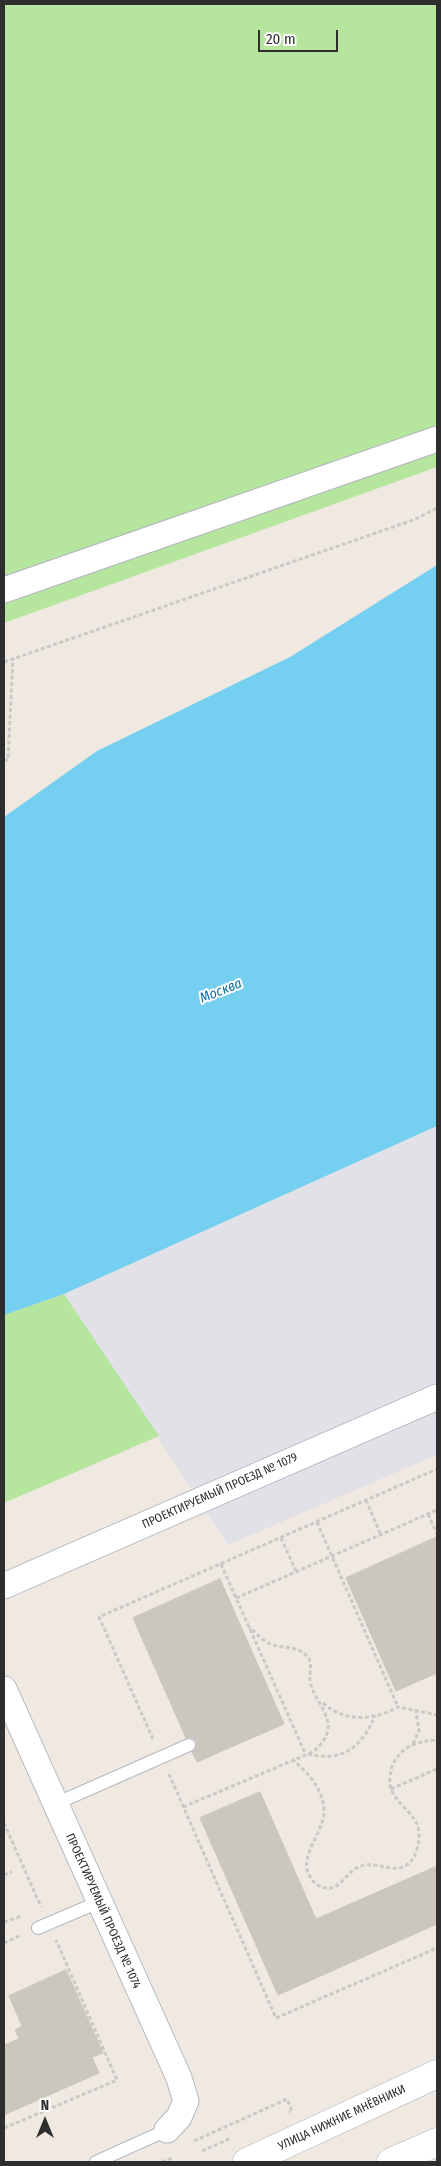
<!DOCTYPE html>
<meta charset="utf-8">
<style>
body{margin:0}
#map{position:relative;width:441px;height:2166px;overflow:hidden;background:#efe9e1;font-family:"Fira Sans Condensed",sans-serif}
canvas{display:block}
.frame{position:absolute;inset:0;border:5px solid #2e2e2e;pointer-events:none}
.north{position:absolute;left:20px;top:2096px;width:50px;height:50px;-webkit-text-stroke:4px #fff;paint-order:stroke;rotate:0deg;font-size:14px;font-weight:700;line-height:20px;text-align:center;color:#2e2e2e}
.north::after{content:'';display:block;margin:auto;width:18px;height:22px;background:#2e2e2e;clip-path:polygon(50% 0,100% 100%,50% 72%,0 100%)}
.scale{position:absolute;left:258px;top:30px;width:80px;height:22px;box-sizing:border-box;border:2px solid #2e2e2e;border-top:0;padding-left:6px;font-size:15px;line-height:18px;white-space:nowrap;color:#2e2e2e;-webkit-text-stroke:4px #fff;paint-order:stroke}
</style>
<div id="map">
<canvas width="441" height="2166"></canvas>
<div class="frame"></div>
<div class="north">N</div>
<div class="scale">20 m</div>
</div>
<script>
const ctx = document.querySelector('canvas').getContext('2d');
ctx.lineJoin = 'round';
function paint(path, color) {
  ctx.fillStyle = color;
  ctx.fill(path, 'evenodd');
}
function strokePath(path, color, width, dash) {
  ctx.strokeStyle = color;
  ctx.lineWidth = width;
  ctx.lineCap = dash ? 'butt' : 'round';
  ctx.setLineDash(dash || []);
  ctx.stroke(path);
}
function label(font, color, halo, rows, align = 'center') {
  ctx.font = font + ' "Fira Sans Condensed",sans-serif';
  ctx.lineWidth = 4;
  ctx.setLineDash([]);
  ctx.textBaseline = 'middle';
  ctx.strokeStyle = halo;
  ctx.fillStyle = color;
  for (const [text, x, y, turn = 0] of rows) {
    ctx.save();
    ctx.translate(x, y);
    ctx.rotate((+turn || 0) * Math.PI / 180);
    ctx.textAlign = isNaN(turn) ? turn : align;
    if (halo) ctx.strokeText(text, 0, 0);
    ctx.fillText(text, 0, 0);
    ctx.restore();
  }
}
const industrial = new Path2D(`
 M437,1126V1455L228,1545L64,1294Z`);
const green = new Path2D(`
 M4,4H437V467L4,623Z
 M64,1294L159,1436L4,1503V1315Z`);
const water = new Path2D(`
 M437,565V1126L64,1294L4,1315V817L97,751L290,657Z`);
const building = new Path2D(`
 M437,1537V1673L396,1691L346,1578Z
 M220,1579L284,1724L197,1762L192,1752L197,1746L196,1741L190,1737L186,1738L133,1618Z
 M260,1792L316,1919L437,1866V1924L278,1995L200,1818Z
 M66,1970L103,2053L92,2057L99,2073L4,2115V2045L19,2039L15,2030L22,2026L9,1996Z`);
const path = new Path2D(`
 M4,662L416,519L437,508
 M4,760H8L13,658
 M366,1500L381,1535
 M428,1514L437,1534
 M317,1522L398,1707
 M281,1538L296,1571
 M221,1564L305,1753
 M236,1598L437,1510
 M323,1703C344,1722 373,1721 398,1707L437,1715
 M153,1739L99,1617L437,1469
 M413,1744L419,1730L416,1712
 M308,1754C343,1762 361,1748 375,1716
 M292,1759C308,1773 324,1789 324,1812C323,1837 293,1860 314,1882C318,1886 325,1889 331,1888C344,1885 348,1870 361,1866C376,1861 391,1873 405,1866C411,1863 414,1858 416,1852C428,1815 401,1813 391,1789C389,1783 390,1776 391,1770C397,1748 416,1741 437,1740
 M169,1774L276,2018L437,1948
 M391,1789L437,1769
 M183,1807L313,1752C347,1722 314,1707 310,1680C309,1671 314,1662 306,1655C296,1645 282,1649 270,1644C263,1641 255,1632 249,1627
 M4,1823L41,1907
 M4,1875L12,1872
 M4,1922L22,1916
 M4,1943L21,1935
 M4,2128L117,2080L56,1940
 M194,2141L287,2099L292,2111L289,2112
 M202,2151L231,2138
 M162,2162L172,2158`);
const lane = new Path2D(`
 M55,1804L189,1745
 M38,1928L99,1902
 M96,2162L167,2130`);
const street = new Path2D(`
 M4,590L437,439
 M4,1586L437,1397
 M4,1689L179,2078L186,2101L179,2117L167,2130`);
const secondary = new Path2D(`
 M247,2162L437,2074
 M391,2162L437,2142`);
const streetNames = [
 ["ПРОЕКТИРУЕМЫЙ ПРОЕЗД № 1079",220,1491,-24],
 ["ПРОЕКТИРУЕМЫЙ ПРОЕЗД № 1074",103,1911,66],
 ["УЛИЦА НИЖНИЕ МНЁВНИКИ",342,2118,-25]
];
const waterNames = [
 ["Москва",221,991,-22]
];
paint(industrial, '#e3e1e8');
paint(green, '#b6e59e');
paint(water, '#75cff0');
paint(building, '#cbc7bf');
strokePath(building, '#cbc5ba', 1);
strokePath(lane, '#b4b7c1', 14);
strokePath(street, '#b4b7c1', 27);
strokePath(secondary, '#b4b7c1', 29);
strokePath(path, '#c9c9c9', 3, [4, 2.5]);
strokePath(lane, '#fff', 12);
strokePath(street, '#fff', 25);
strokePath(secondary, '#fff', 28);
label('12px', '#2e2e2e', '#fff', streetNames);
label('italic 14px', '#0d6fa3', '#fff', waterNames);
</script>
